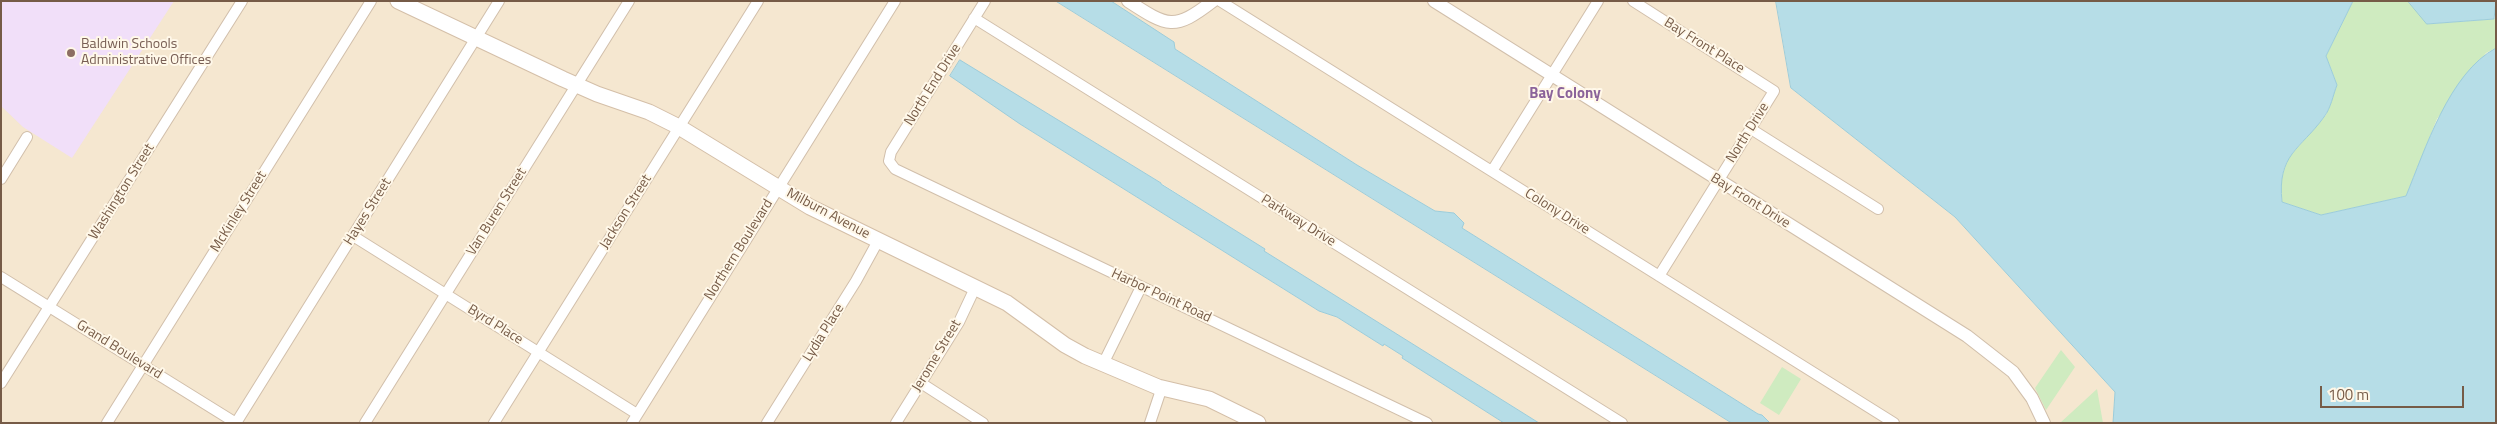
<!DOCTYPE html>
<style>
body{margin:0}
#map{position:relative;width:2497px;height:424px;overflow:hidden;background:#fdf4e2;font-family:"Titillium Web",sans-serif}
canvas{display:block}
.frame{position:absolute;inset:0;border:2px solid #765b47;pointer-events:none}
.scale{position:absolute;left:2320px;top:386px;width:144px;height:22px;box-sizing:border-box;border:2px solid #765b47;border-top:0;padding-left:6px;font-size:15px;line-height:18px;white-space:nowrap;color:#765b47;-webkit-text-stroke:4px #fff8e9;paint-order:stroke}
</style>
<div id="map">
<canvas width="2497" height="424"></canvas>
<div class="frame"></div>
<div class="scale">100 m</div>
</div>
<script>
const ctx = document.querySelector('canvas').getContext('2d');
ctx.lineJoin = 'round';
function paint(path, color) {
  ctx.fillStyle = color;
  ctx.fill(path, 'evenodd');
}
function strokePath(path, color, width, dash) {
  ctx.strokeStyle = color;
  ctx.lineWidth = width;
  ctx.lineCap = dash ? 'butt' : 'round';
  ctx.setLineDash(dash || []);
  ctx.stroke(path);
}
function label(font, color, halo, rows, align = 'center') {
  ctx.font = font + ' "Titillium Web",sans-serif';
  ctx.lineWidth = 4;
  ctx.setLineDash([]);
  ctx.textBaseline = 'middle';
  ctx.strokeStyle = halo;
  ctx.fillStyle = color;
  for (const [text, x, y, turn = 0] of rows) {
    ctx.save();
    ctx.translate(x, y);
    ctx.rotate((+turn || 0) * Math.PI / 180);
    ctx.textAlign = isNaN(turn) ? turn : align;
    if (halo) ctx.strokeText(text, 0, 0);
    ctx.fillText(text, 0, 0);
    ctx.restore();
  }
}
const residential = new Path2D(`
 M1,1H1056L1732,423H1539L1263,251L1264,249L1161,183L1047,114L1020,124L1319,311L1337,317L1382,345L1384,344L1404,356L1403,358L1504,423H1Z
 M1111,1H1776L1791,88L1955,217L2115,392L2113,423H1770L1762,415L1758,414L1462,228L1454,213L1435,211L1357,165L1175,49L1173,42Z`);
const education = new Path2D(`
 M1,1H174L72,158L23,127L1,106Z`);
const green = new Path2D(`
 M2353,1H2408L2428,24L2494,19L2496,16V48L2486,53L2437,119L2406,196L2321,215L2282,202L2280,181L2288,158L2326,115L2337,85L2326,56Z
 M2061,350L2075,367L2046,410L2035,388Z
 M1782,367L1801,379L1779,415L1760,403Z
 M2097,389L2103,423H2060Z`);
const water = new Path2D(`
 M1056,1H1111L1174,42L1175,49L1357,165L1435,211L1454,213L1464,223L1462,228L1758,414L1762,415L1770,423H1732Z
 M1776,1H2353L2326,56L2337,85C2333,95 2331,108 2324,117C2300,150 2277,154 2282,202L2321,215L2406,196C2425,150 2449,73 2496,48V423H2113L2115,392L1955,217L1791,88Z
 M2408,1H2496L2494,19L2427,24Z
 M960,60L1161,183V184L1265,249L1264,251L1539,423H1504L1402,358L1403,356L1384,344L1383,346L1337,317L1319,311L1020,124L950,76Z`);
const minor = new Path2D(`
 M985,1L891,152L889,161L895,169L1427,423
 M1220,1L1894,423
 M1633,1L1774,91L1659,276
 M974,18L1622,423
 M1751,129L1878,209
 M1492,171L1598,1
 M1,179L27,137
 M353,236L637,414
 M1,277L236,423
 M1103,364L1141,287
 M1,383L242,1
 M921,383L983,423
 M107,423L371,1
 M236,423L499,1
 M365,423L629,1
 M494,423L758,1
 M632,423L895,1
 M767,423L856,281L878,241
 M896,423L959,322L975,288
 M1150,423L1162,387`);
const tertiary = new Path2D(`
 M1128,1C1168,27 1174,31 1213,1
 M1434,1L1967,336L2013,372L2032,398L2044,423`);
const secondary = new Path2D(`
 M398,1L563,79L597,94L649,112L679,127L810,207L1007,303L1065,345L1085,356L1158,387L1209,399L1258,423`);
const markers = [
 [71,53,5,"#8d6e63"]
];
const educationNames = [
 ["Baldwin Schools",81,45],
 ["Administrative Offices",81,61]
];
const streetNames = [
 ["Bay Front Place",1704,46,32],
 ["North End Drive",933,85,-58],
 ["North Drive",1748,133,-58],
 ["Washington Street",122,192,-58],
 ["Bay Front Drive",1750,201,32],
 ["McKinley Street",239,212,-58],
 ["Hayes Street",368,212,-58],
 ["Van Buren Street",497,212,-58],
 ["Jackson Street",626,212,-58],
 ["Colony Drive",1557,212,32],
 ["Milburn Avenue",828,214,28],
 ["Parkway Drive",1298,221,32],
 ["Northern Boulevard",739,250,-58],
 ["Harbor Point Road",1161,296,25],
 ["Byrd Place",495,325,32],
 ["Lydia Place",824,333,-58],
 ["Grand Boulevard",119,350,32],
 ["Jerome Street",937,356,-59]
];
const neighbourhoodNames = [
 ["Bay Colony",1565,94]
];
paint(residential, '#f5e7d0');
paint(education, '#f1dff9');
paint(green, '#cfebc0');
paint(water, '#b6dde7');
strokePath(water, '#9cccda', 1);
strokePath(minor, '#d1bfab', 12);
strokePath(tertiary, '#d1bfab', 14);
strokePath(secondary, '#d4bfa8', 17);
strokePath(minor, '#fff', 10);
strokePath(tertiary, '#fff', 12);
strokePath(secondary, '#fff', 15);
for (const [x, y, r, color] of markers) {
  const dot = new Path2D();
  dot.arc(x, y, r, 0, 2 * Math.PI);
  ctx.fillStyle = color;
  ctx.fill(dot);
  strokePath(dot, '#fff8e9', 2);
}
label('14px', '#785e54', '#fff8e9', educationNames, 'left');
label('14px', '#765b47', '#fff8e9', streetNames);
label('bold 15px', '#8b639a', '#fff8e9', neighbourhoodNames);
</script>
